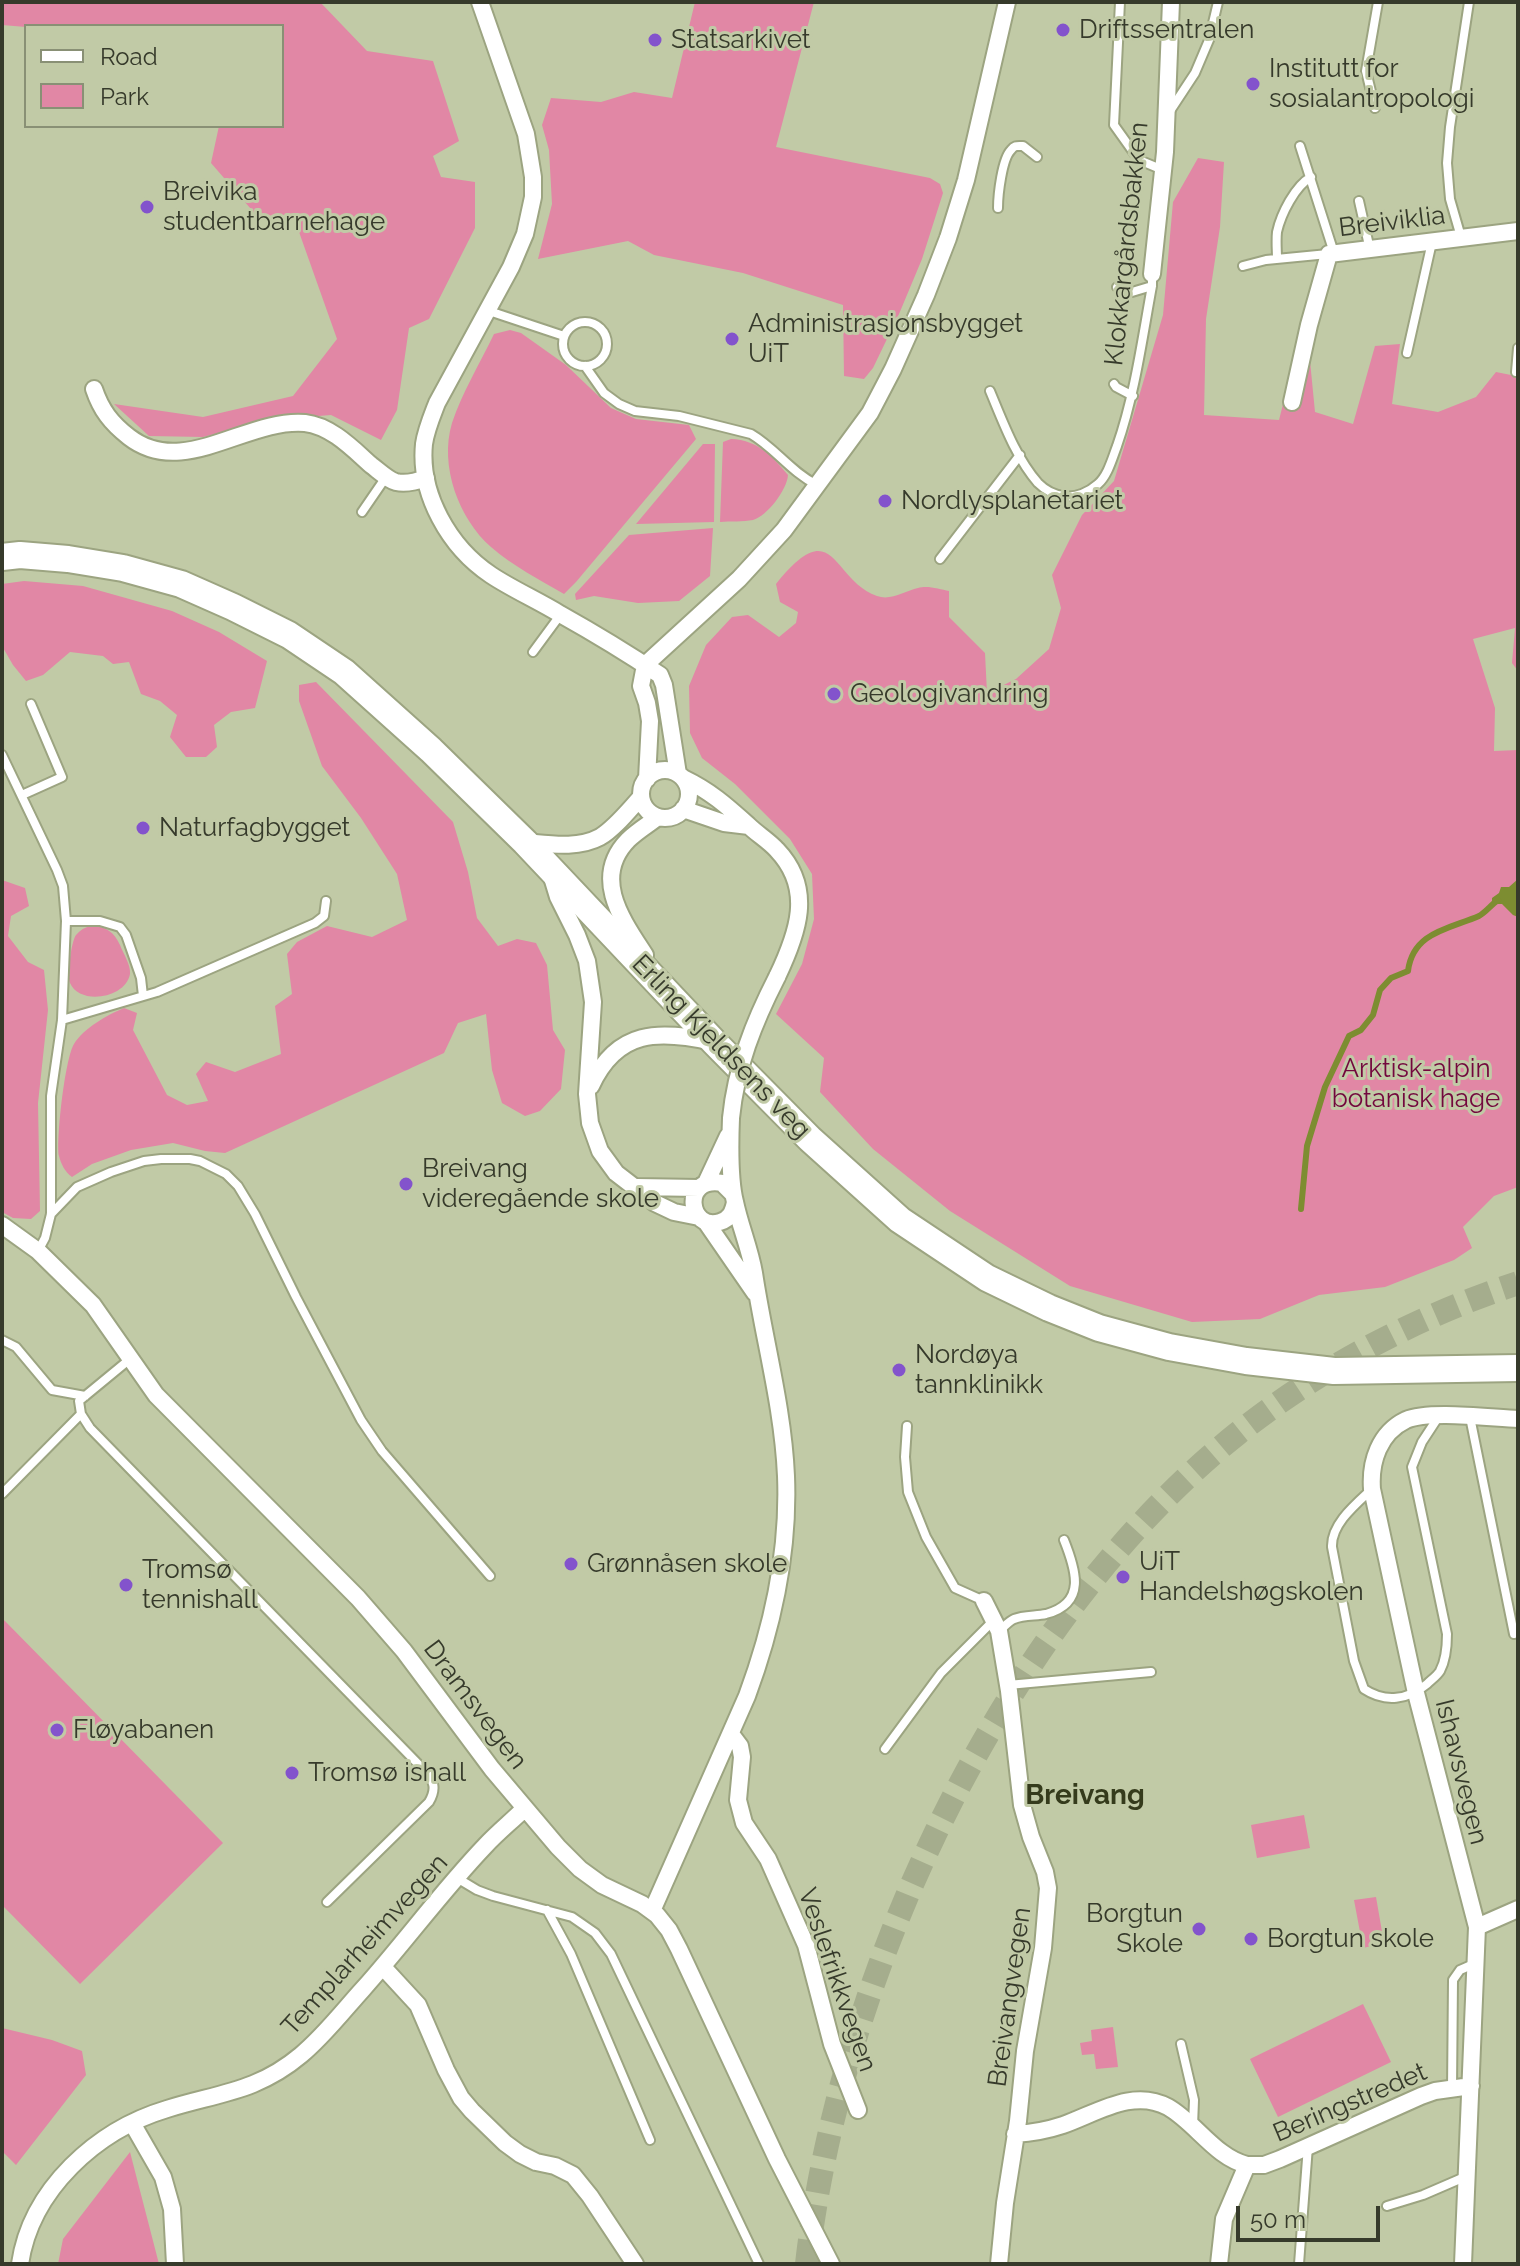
<!DOCTYPE html>
<meta charset="utf-8">
<style>
body{margin:0}
#map{position:relative;width:1520px;height:2266px;overflow:hidden;background:#c1caa6;font-family:Raleway,sans-serif}
canvas{display:block}
.frame{position:absolute;inset:0;border:4px solid #363a2b;pointer-events:none}
.legend{position:absolute;left:24px;top:24px;width:260px;height:104px;box-sizing:border-box;background:#c1caa6;border:2px solid #899075;margin:0;padding:10px 14px;list-style:none;font-size:24px;color:#363a2b}
.legend li{display:flex;align-items:center;gap:16px;height:40px}
.legend b{width:40px;border:2px solid #899075}
.scale{position:absolute;left:1236px;top:2206px;width:144px;height:36px;box-sizing:border-box;border:4px solid #363a2b;border-top:0;padding-left:10px;font-size:24px;line-height:28px;white-space:nowrap;color:#363a2b;-webkit-text-stroke:6px #c1caa6;paint-order:stroke}
</style>
<div id="map">
<canvas width="1520" height="2266"></canvas>
<div class="frame"></div>
<ul class="legend">
<li><b style="height:10px;background:#fff"></b>Road</li>
<li><b style="height:22px;background:#e187a5"></b>Park</li>
</ul>
<div class="scale">50 m</div>
</div>
<script>
const ctx = document.querySelector('canvas').getContext('2d');
ctx.lineJoin = 'round';
function paint(path, color) {
  ctx.fillStyle = color;
  ctx.fill(path, 'evenodd');
}
function strokePath(path, color, width, dash) {
  ctx.strokeStyle = color;
  ctx.lineWidth = width;
  ctx.lineCap = dash ? 'butt' : 'round';
  ctx.setLineDash(dash || []);
  ctx.stroke(path);
}
function label(font, color, halo, rows, align = 'center') {
  ctx.font = font + ' Raleway,sans-serif';
  ctx.lineWidth = 6;
  ctx.setLineDash([]);
  ctx.textBaseline = 'middle';
  ctx.strokeStyle = halo;
  ctx.fillStyle = color;
  for (const [text, x, y, turn = 0] of rows) {
    ctx.save();
    ctx.translate(x, y);
    ctx.rotate((+turn || 0) * Math.PI / 180);
    ctx.textAlign = isNaN(turn) ? turn : align;
    if (halo) ctx.strokeText(text, 0, 0);
    ctx.fillText(text, 0, 0);
    ctx.restore();
  }
}
const green = new Path2D(`
 M2,2H320L367,51L433,61L459,141L433,156L441,177L475,182V228L429,319L409,328L397,410L381,440L331,415L268,420L203,437L149,436L114,404L203,417L293,396L337,339L293,215L257,216L211,163L219,126H282V26L26,27L2,25Z
 M695,2H814L776,147L930,178L940,184L943,193L922,259L899,314L873,368L864,379L844,376L843,305L743,273L654,255L628,241L538,259L552,204L549,150L542,125L551,98L601,102L634,92L672,98Z
 M1198,158L1224,162L1220,227L1206,319L1204,415L1279,420L1291,373L1310,361L1315,412L1353,424L1375,346L1400,344L1392,404L1438,412L1476,397L1496,372L1516,376L1518,383V671L1512,663L1515,628L1473,639L1495,708L1494,751L1518,750V1187L1494,1196L1463,1227L1472,1248L1454,1260L1385,1287L1319,1295L1260,1319L1192,1322L1070,1286L950,1211L873,1149L820,1092L824,1058L776,1014L802,964L814,919L812,874L790,839L735,784L702,758L690,733L689,686L706,645L732,617L748,615L779,637L796,623L798,612L780,602L776,584C835,511 831,580 877,596C891,601 905,591 918,588C927,585 940,589 949,591V617L985,653L987,693L1016,679L1049,649L1061,608L1052,575L1082,515L1114,481L1163,315L1173,202Z
 M510,330L521,333L566,365L611,408L636,419L689,425L696,439L576,582L564,594C540,580 513,566 491,547C459,519 439,466 452,423C462,393 480,363 494,334Z
 M731,439C758,440 772,456 788,475C787,490 767,516 753,520C743,522 730,521 720,522L723,442Z
 M703,444H715L714,522L636,524Z
 M713,528L710,576L679,601L638,603L594,596L576,600L575,594L629,535Z
 M24,581L83,586L172,611L219,632L267,661L255,708L231,712L214,725L217,747L206,757H186L170,737L177,715L160,701L141,694L129,662L113,664L103,656L70,652L43,675L26,681L13,665L2,646V584Z
 M316,682L453,822L468,872L477,918L498,946L517,939L536,943L547,965L553,1030L565,1050L561,1089L540,1111L525,1116L502,1103L492,1070L486,1014L458,1023L444,1053L225,1153L205,1151L173,1143L131,1150L92,1164L72,1177C65,1172 61,1164 59,1156C56,1140 65,1058 74,1044C84,1028 107,1015 124,1008L137,1013L133,1030L167,1095L187,1105L208,1101L196,1074L206,1062L235,1072L281,1054L275,1006L292,994L287,954L297,942L327,926L372,937L407,920L397,874L361,818L322,766L299,701V685Z
 M2,880L25,888L29,906L11,916L8,936L28,962L44,970L48,1010L38,1103L40,1211L31,1219L13,1218L2,1212Z
 M91,926C106,926 114,932 120,945C123,953 131,965 130,974C126,998 80,1006 70,983C67,976 71,942 76,935C80,930 85,927 91,926Z
 M2,1618L223,1843L80,1984L2,1905Z
 M1304,1815L1310,1848L1257,1858L1251,1825Z
 M1376,1897L1384,1943L1363,1948L1354,1900Z
 M1363,2004L1391,2062L1278,2117L1250,2059Z
 M1113,2027L1118,2067L1096,2069L1094,2054L1082,2055L1080,2043L1092,2041L1091,2030Z
 M2,2028L52,2040L82,2051L86,2075L16,2165L2,2151Z
 M130,2152L159,2264H58L63,2239Z`);
const water = new Path2D(`
 M1518,879V917L1513,915L1502,904H1492V898L1499,893L1501,887H1509Z`);
const stream = new Path2D(`
 M1301,1209L1307,1146L1325,1087L1349,1036L1361,1030L1373,1015L1380,990L1391,978L1408,971C1413,932 1449,929 1479,916C1486,912 1491,905 1498,900`);
const primaryTunnel = new Path2D(`
 M807,2264C840,1972 1005,1619 1237,1434C1321,1367 1416,1317 1518,1283`);
const service = new Path2D(`
 M1120,2L1114,125L1139,160L1163,170
 M1375,108L1366,71L1378,2
 M1170,111L1195,73L1209,40L1218,2
 M1300,146L1334,253
 M1359,201L1370,250
 M998,208C998,195 1002,159 1011,150C1015,145 1017,146 1023,146L1037,157
 M1461,237L1450,199L1447,163L1450,127L1469,2
 M1277,259C1277,250 1276,241 1277,232C1281,214 1295,186 1311,177
 M1243,266L1266,260L1328,254
 M1117,287L1132,292L1152,286
 M489,311L564,336
 M563 344a22 22 0 1 1 44 0a22 22 0 1 1-44 0Z
 M1407,353L1432,242
 M585,366L604,393L619,404L635,411L679,416L751,434C775,448 791,472 817,485
 M1516,372L1518,348
 M1114,384L1116,387L1133,396
 M990,391C1003,422 1016,458 1038,483C1046,491 1054,495 1064,496C1076,498 1089,492 1098,484C1108,475 1112,459 1117,446C1135,394 1142,340 1152,286V274
 M362,512L386,477
 M940,559L1020,455
 M533,652L561,614
 M2,755L57,870L63,886L66,921L62,1020L51,1096V1214L45,1238L38,1251
 M22,795L62,777L31,704
 M66,921H100L120,927L126,935L141,978L143,996
 M62,1020L157,992L315,923L324,916L326,901
 M51,1214L77,1187L111,1172L144,1161L161,1159H190L200,1161L226,1174L238,1186L255,1214L296,1297L361,1420L382,1451L490,1576
 M2,1340L16,1347L52,1390L85,1396
 M130,1359L79,1401L81,1414L90,1428L424,1770C434,1781 437,1788 429,1802L327,1902
 M1470,1417L1514,1634
 M907,1426L905,1457L908,1492L926,1537L955,1588L984,1601
 M1372,1489C1356,1504 1331,1524 1332,1547L1354,1661L1364,1689C1385,1703 1408,1700 1427,1684C1431,1680 1437,1676 1440,1671C1446,1660 1447,1646 1447,1634L1412,1467L1422,1442L1439,1416
 M2,1494L81,1414
 M999,1631C1003,1628 1009,1621 1014,1619C1023,1615 1036,1616 1046,1614C1087,1603 1076,1570 1064,1540
 M1008,1685L1151,1672
 M885,1749L941,1673L993,1621
 M457,1878L477,1890L493,1896L572,1917L595,1933L611,1954L759,2264
 M547,1910L571,1954L650,2140
 M1181,2044L1194,2100L1193,2126
 M1452,2089L1453,1980L1460,1970L1476,1963
 M1387,2206L1423,2195L1467,2176
 M1299,2264L1308,2146`);
const minor = new Path2D(`
 M480,2L526,134L533,177V197L525,234L511,267L437,403C432,416 426,430 424,444C419,494 449,547 491,575C512,589 537,600 560,614C594,633 627,653 660,675L664,685L678,774
 M1152,274L1165,152L1171,2
 M94,389C101,410 111,423 129,437C183,479 246,418 305,423C331,426 352,448 371,465C378,470 388,480 396,482C405,484 418,481 426,478
 M1292,402L1309,325L1329,254L1518,231
 M641 794a24 24 0 1 1 48 0a24 24 0 1 1-48 0Z
 M683,778C710,791 726,805 748,825C757,834 768,840 777,850C814,889 798,933 777,977
 M647,779L650,721L647,703L641,686L645,665L739,579L784,530L870,413L893,369L926,295L948,238L966,180L1007,2
 M683,809L724,823L749,826
 M525,842C549,844 578,849 600,837C615,828 629,810 641,797
 M551,874L558,897L577,935L587,961L593,1002L587,1094L590,1123L600,1151L616,1173L655,1203L674,1212L699,1217
 M645,955C623,921 591,878 628,840C637,831 649,824 658,817
 M591,1086C617,1029 659,1030 713,1042
 M706,1183L728,1136
 M637,1187L699,1188
 M733,1194L722,1183C680,1176 689,1232 720,1222C730,1219 733,1212 735,1202
 M706,1222L755,1293
 M2,1225L38,1251L93,1305L156,1395L358,1598L404,1651L492,1769L558,1847L580,1869L602,1885L642,1904L657,1915L669,1930L679,1949L777,2159L831,2264
 M984,1601L999,1631L1009,1691L1022,1805L1031,1837L1045,1872L1048,1888L1043,1948L1025,2051L1018,2121L1005,2203L999,2264
 M731,1734L740,1746L742,1757L738,1800L744,1823L768,1859L806,1945L832,2044L858,2110
 M652,1911L747,1696C773,1626 789,1551 786,1476C783,1407 764,1340 754,1273C750,1249 740,1226 735,1202C729,1178 730,1143 731,1118
 M1477,1927L1518,1909
 M383,1967L418,2005L446,2070L461,2098L472,2111L505,2143L520,2154L536,2162L555,2166L573,2175L590,2196L635,2264
 M132,2123L163,2177L172,2209L175,2264
 M1015,2134C1032,2133 1048,2130 1063,2125C1097,2113 1133,2088 1168,2107C1196,2123 1215,2157 1247,2165L1224,2219L1219,2264
 M1247,2165H1264L1280,2159L1421,2096L1435,2091L1471,2086
 M20,2264C31,2189 97,2130 167,2109C218,2093 257,2092 301,2055C324,2036 343,2011 363,1989C405,1942 442,1891 485,1846C498,1832 512,1821 525,1808
 M1463,2264L1477,1927L1416,1693L1372,1489C1370,1462 1379,1433 1406,1420C1429,1410 1491,1418 1518,1419`);
const trunk = new Path2D(`
 M2,557L20,555L68,559L123,568L181,584L233,607L289,635L344,672L431,750L525,842L714,1042L810,1139L900,1220L987,1278L1049,1308L1099,1328L1169,1347L1246,1361L1334,1371L1518,1368`);
const minorBridge = new Path2D(`
 M731,1118C736,1067 754,1022 777,977`);
const markers = [
 [1063,30,8,"#8353cc"],
 [655,40,8,"#8353cc"],
 [1253,84,8,"#8353cc"],
 [147,207,8,"#8353cc"],
 [732,339,8,"#8353cc"],
 [885,501,8,"#8353cc"],
 [834,694,8,"#8353cc"],
 [143,828,8,"#8353cc"],
 [406,1184,8,"#8353cc"],
 [899,1370,8,"#8353cc"],
 [571,1564,8,"#8353cc"],
 [1123,1577,8,"#8353cc"],
 [126,1585,8,"#8353cc"],
 [57,1730,8,"#8353cc"],
 [292,1773,8,"#8353cc"],
 [1199,1929,8,"#8353cc"],
 [1251,1939,8,"#8353cc"]
];
const poiNames = [
 ["Driftssentralen",1079,30],
 ["Statsarkivet",671,40],
 ["Institutt for",1269,69],
 ["sosialantropologi",1269,99],
 ["Breivika",163,192],
 ["studentbarnehage",163,222],
 ["Administrasjonsbygget",748,324],
 ["UiT",748,354],
 ["Nordlysplanetariet",901,501],
 ["Geologivandring",850,694],
 ["Naturfagbygget",159,828],
 ["Breivang",422,1169],
 ["videregående skole",422,1199],
 ["Nordøya",915,1355],
 ["tannklinikk",915,1385],
 ["UiT",1139,1562],
 ["Handelshøgskolen",1139,1592],
 ["Grønnåsen skole",587,1564],
 ["Tromsø",142,1570],
 ["tennishall",142,1600],
 ["Fløyabanen",73,1730],
 ["Tromsø ishall",308,1773],
 ["Borgtun",1183,1914,"right"],
 ["Skole",1183,1944,"right"],
 ["Borgtun skole",1267,1939]
];
const streetNames = [
 ["Breiviklia",1392,222,-7],
 ["Klokkargårdsbakken",1127,244,-84],
 ["Erling Kjeldsens veg",721,1047,46],
 ["Dramsvegen",475,1705,53],
 ["Ishavsvegen",1461,1772,76],
 ["Templarheimvegen",365,1945,-48],
 ["Veslefrikkvegen",837,1980,71],
 ["Breivangvegen",1010,1997,-82],
 ["Beringstredet",1350,2103,-23]
];
const parkNames = [
 ["Arktisk-alpin",1416,1069],
 ["botanisk hage",1416,1099]
];
const neighbourhoodNames = [
 ["Breivang",1085,1796]
];
paint(green, '#e187a5');
paint(water, '#7d8d31');
strokePath(stream, '#7d8d31', 6);
strokePath(primaryTunnel, '#a5ad8d', 24, [24, 12]);
strokePath(service, '#9ca481', 12);
strokePath(minor, '#9ca481', 20);
strokePath(trunk, '#9ca481', 30);
strokePath(service, '#fff', 8);
strokePath(minor, '#fff', 16);
strokePath(trunk, '#fff', 26);
strokePath(minorBridge, '#9ca481', 20, []);
strokePath(minorBridge, '#fff', 16);
for (const [x, y, r, color] of markers) {
  const dot = new Path2D();
  dot.arc(x, y, r, 0, 2 * Math.PI);
  ctx.fillStyle = color;
  ctx.fill(dot);
  strokePath(dot, '#c1caa6', 3);
}
label('26px', '#363a2b', '#c1caa6', poiNames, 'left');
label('26px', '#363a2b', '#c1caa6', streetNames);
label('26px', '#73073d', '#c1caa6', parkNames);
label('bold 28px', '#353b1c', '#c1caa6', neighbourhoodNames);
</script>
